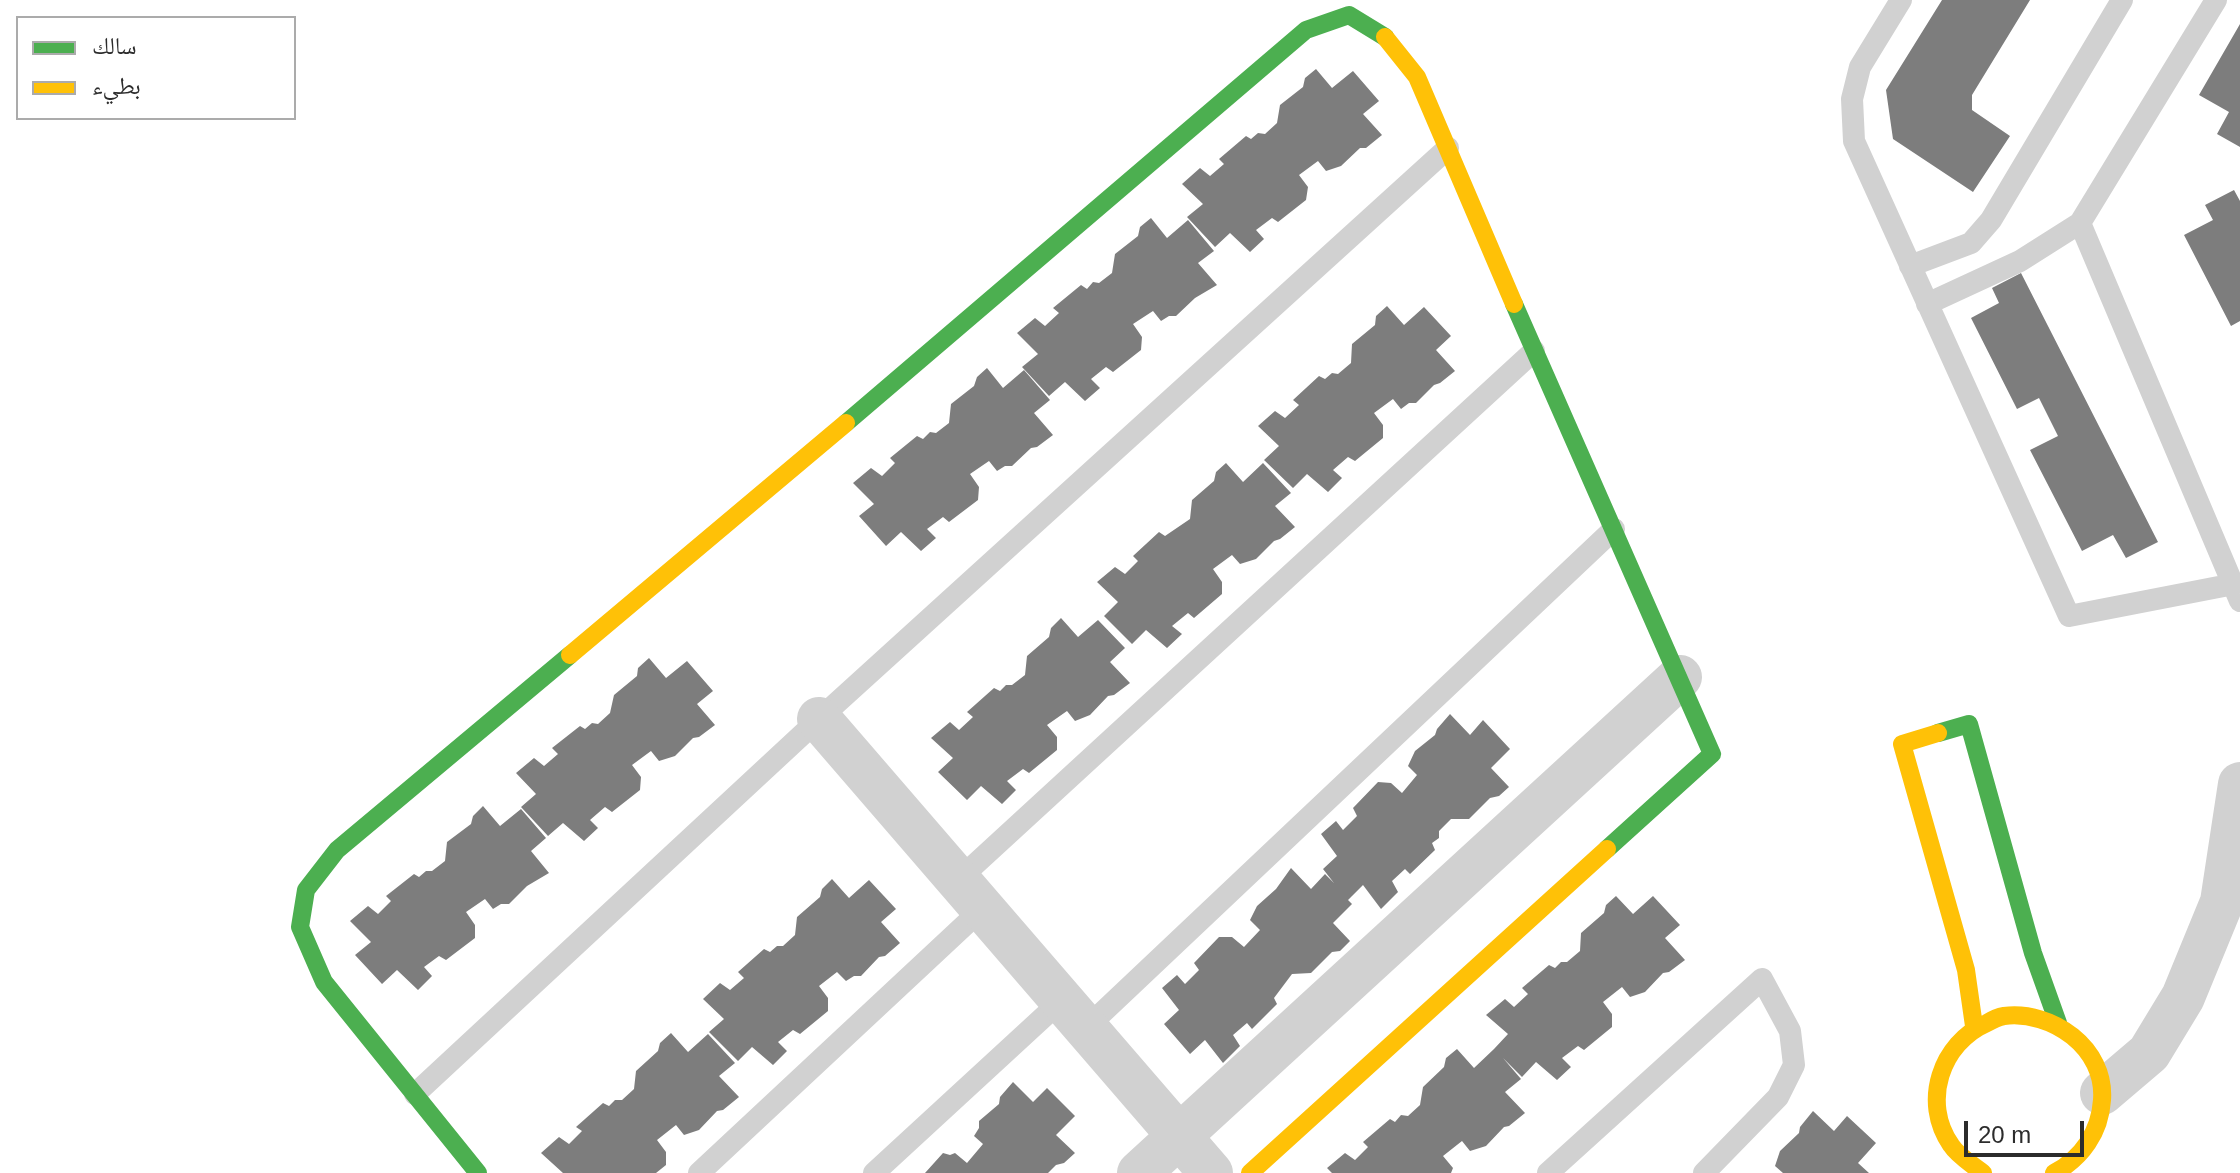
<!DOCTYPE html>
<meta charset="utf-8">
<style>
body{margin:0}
#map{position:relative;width:2240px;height:1173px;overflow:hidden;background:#fff;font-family:Helvetica,"Noto Naskh Arabic",sans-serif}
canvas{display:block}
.legend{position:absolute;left:16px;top:16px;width:280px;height:104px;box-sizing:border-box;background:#fff;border:2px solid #ababab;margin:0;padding:10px 14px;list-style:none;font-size:24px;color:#2c2c2c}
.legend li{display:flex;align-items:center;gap:16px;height:40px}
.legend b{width:40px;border:2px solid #ababab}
.scale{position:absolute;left:1964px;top:1121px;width:120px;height:36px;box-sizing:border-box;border:4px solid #2c2c2c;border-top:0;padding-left:10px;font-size:24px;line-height:28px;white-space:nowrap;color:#2c2c2c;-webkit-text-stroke:6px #fff;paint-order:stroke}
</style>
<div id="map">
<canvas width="2240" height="1173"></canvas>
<ul class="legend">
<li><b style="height:10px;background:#4caf50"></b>سالك</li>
<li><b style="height:10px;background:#ffc107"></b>بطيء</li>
</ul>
<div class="scale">20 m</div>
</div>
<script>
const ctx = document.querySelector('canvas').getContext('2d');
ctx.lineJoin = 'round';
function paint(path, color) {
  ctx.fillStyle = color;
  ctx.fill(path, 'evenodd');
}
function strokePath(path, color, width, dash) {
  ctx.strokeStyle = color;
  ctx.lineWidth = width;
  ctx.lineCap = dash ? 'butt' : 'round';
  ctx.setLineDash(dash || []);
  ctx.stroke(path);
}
const building = new Path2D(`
 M1942,0H2030L1972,95V110L2010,136L1973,192L1893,139L1886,90Z
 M2240,24V147L2217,134L2229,112L2199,95Z
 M1316,69L1332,88L1353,71L1379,101L1363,114L1382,135L1366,148H1360L1341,166L1326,171L1318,161L1299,175L1308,187L1306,200L1278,222L1272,218L1256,230L1264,239L1250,252L1230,233L1215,247L1187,217L1203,204L1182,184L1200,168L1210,176L1224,164L1219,159L1246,136L1251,139L1258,133L1265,134L1277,123L1280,105L1303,87L1305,78Z
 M2234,190L2240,201V321L2231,326L2184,235L2213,220L2205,205Z
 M1151,218L1167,238L1188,220L1214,251L1198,263L1217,285L1195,298L1176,316H1169L1161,321L1153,311L1133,324L1142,337L1141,350L1113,372L1106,367L1091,379L1100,388L1085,401L1065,382L1049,396L1022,367L1038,354L1017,333L1035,318L1045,326L1059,313L1053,308L1081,285L1087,289L1093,282L1099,283L1112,273L1115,254L1138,236L1140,227Z
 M2021,273L2158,542L2126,558L2113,535L2082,551L2030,450L2058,436L2039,398L2017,409L1971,318L1999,303L1992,288Z
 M1387,306L1404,325L1424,307L1451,336L1436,350L1455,371L1440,383L1434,385L1416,403H1409L1401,409L1393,399L1374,413L1383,425V438L1355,461L1348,457L1333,470L1342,478L1328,492L1307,474L1293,488L1264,460L1279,446L1258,426L1275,411L1285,418L1299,405L1293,400L1319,376L1325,379L1332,373L1338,374L1351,363L1352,344L1375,325L1376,316Z
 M987,368L1003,388L1024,370L1050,400L1034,413L1053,435L1037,447L1031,448L1012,466H1005L997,471L989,461L970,474L979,487L978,500L949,522L943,517L927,529L936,538L921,551L901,532L886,546L859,516L874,504L853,483L871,468L882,476L895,463L890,458L917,436L923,439L930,432L936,433L949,423L951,404L974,386L977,377Z
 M1226,463L1243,482L1263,463L1291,493L1275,506L1295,527L1280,539L1274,541L1256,559L1240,564L1232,555L1213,569L1222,582V594L1194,618L1188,613L1172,626L1182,634L1167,648L1146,630L1132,644L1104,616L1118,602L1097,582L1115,567L1125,574L1138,561L1133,556L1159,532L1165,536L1190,519L1192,500L1214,481L1216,472Z
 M1061,618L1078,637L1098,620L1125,648L1110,662L1130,683L1114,695L1108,696L1090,715L1075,721L1067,711L1047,725L1057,737V750L1029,773L1023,769L1007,781L1016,790L1002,804L981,786L967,800L938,772L953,758L931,738L950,722L959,730L973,717L967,712L994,688L1000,691L1006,685H1012L1025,675L1027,656L1049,637L1051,628Z
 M649,658L666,678L687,661L713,691L697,704L715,725L699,737L693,738L675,756L659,761L651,751L632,765L641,777L640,790L612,812L605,807L590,820L598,828L584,841L563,823L548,836L521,807L536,794L516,773L534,758L544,766L558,754L552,748L580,726L585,729L592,723L598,724L610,713L614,695L637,676L638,668Z
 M1450,714L1470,735L1483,720L1510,749L1491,768L1509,787L1499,796L1490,798L1469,819H1451L1439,831V838L1432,843L1435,850L1410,874L1405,869L1392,881L1398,892L1381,909L1363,885L1348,900L1352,904L1333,923L1350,941L1340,951L1332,952L1311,973L1292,974L1274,998L1277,1004L1252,1029L1247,1023L1233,1035L1240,1046L1223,1063L1205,1040L1190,1054L1164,1024L1179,1010L1162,988L1177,975L1185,984L1199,970L1194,963L1219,937H1232L1244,947L1260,930L1250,920L1257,906L1276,889L1291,868L1311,889L1325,874L1334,883L1323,869L1337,856L1321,834L1336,821L1343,830L1357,816L1353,808L1378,782L1391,783L1402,793L1417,775L1408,766L1415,751L1435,735L1437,729Z
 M483,806L500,826L521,809L546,838L531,851L549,873L527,886L509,904H501L493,909L485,899L466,912L475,925V938L446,960L439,956L424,967L432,976L418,990L397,970L382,984L355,955L371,942L350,921L368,906L378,914L391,901L386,896L414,874L419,877L426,871H432L445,861L447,842L471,824L473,816Z
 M832,879L849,898L869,880L896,909L881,922L900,943L885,956L879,957L861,976H854L846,981L837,972L819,986L828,998V1011L800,1034L793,1030L778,1042L787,1051L773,1065L752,1047L738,1061L709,1032L724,1019L703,999L720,983L730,990L744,978L738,972L764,949L770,952L777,946H783L795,935L797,917L820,897L822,889Z
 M1616,896L1633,914L1653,896L1680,925L1665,938L1685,960L1669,972L1663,973L1645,992L1630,997L1622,987L1603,1002L1612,1014V1027L1584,1050L1578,1046L1562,1058L1571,1067L1557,1080L1536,1062L1522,1077L1503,1058L1521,1079L1505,1092L1525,1113L1509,1126L1504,1127L1486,1146L1470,1151L1462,1141L1443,1156L1453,1168L1451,1173H1332L1327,1168L1345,1153L1355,1160L1368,1147L1363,1142L1390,1119L1395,1122L1401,1115L1408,1116L1420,1105L1423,1087L1444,1067L1446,1058L1457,1049L1474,1068L1494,1049L1508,1034L1486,1015L1505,999L1514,1007L1528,994L1522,988L1549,965L1555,968L1561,962H1567L1580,951L1581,933L1604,913L1606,905Z
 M671,1033L688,1052L708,1034L735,1063L719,1076L739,1097L723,1110L717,1111L699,1130L684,1135L676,1125L657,1140L666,1152V1165L656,1173H563L541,1153L559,1137L569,1144L582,1131L576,1127L603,1103L609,1106L615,1100H622L634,1089L636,1071L658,1051L660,1043Z
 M1013,1082L1033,1102L1047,1088L1075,1116L1056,1135L1075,1153L1064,1163L1056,1165L1048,1173H925L943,1153L950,1155L955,1153L967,1163L983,1144L974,1136L979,1128V1121L999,1104L1000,1097Z
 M1813,1111L1834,1131L1847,1116L1876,1143L1858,1163L1869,1173H1783L1775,1166L1780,1151L1799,1133L1800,1127Z`);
const lane = new Path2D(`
 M1901,0L1860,67L1852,99L1854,141L2069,616L2234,584
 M2216,0L2080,223L2240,601
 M1910,266L1971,243L1991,220L2122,0
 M1927,304L2020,261L2080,223
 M958,880L1534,351
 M1086,1028L1614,529
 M415,1094L819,719L1448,148
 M699,1173L983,908
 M874,1173L1062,1000
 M1548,1173L1762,979L1790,1031L1794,1065L1778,1097L1704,1173`);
const street = new Path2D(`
 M819,719L1211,1173
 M2102,1093L2149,1053L2183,997L2222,902L2240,784
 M1139,1173L1680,677`);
const fast = new Path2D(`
 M1514,304L1712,754L1607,849
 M846,423L1306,30L1349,15L1385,37
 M1938,733L1969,724L2033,953L2058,1023
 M478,1173L324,982L300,927L306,890L337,850L570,655`);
const slow = new Path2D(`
 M1385,37L1417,77L1514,304
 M570,655L846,423
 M1938,733L1902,744L1966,970L1974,1026
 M1250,1173L1607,849
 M1983,1173C1973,1165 1958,1156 1951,1145C1921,1102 1941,1043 1987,1023C1992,1020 1998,1017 2004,1016C2052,1010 2106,1048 2102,1100C2100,1132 2082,1158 2054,1173`);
paint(building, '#7d7d7d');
strokePath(lane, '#d1d1d1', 22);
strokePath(street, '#d1d1d1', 44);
strokePath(fast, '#4caf50', 18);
strokePath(slow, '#ffc107', 18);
</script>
